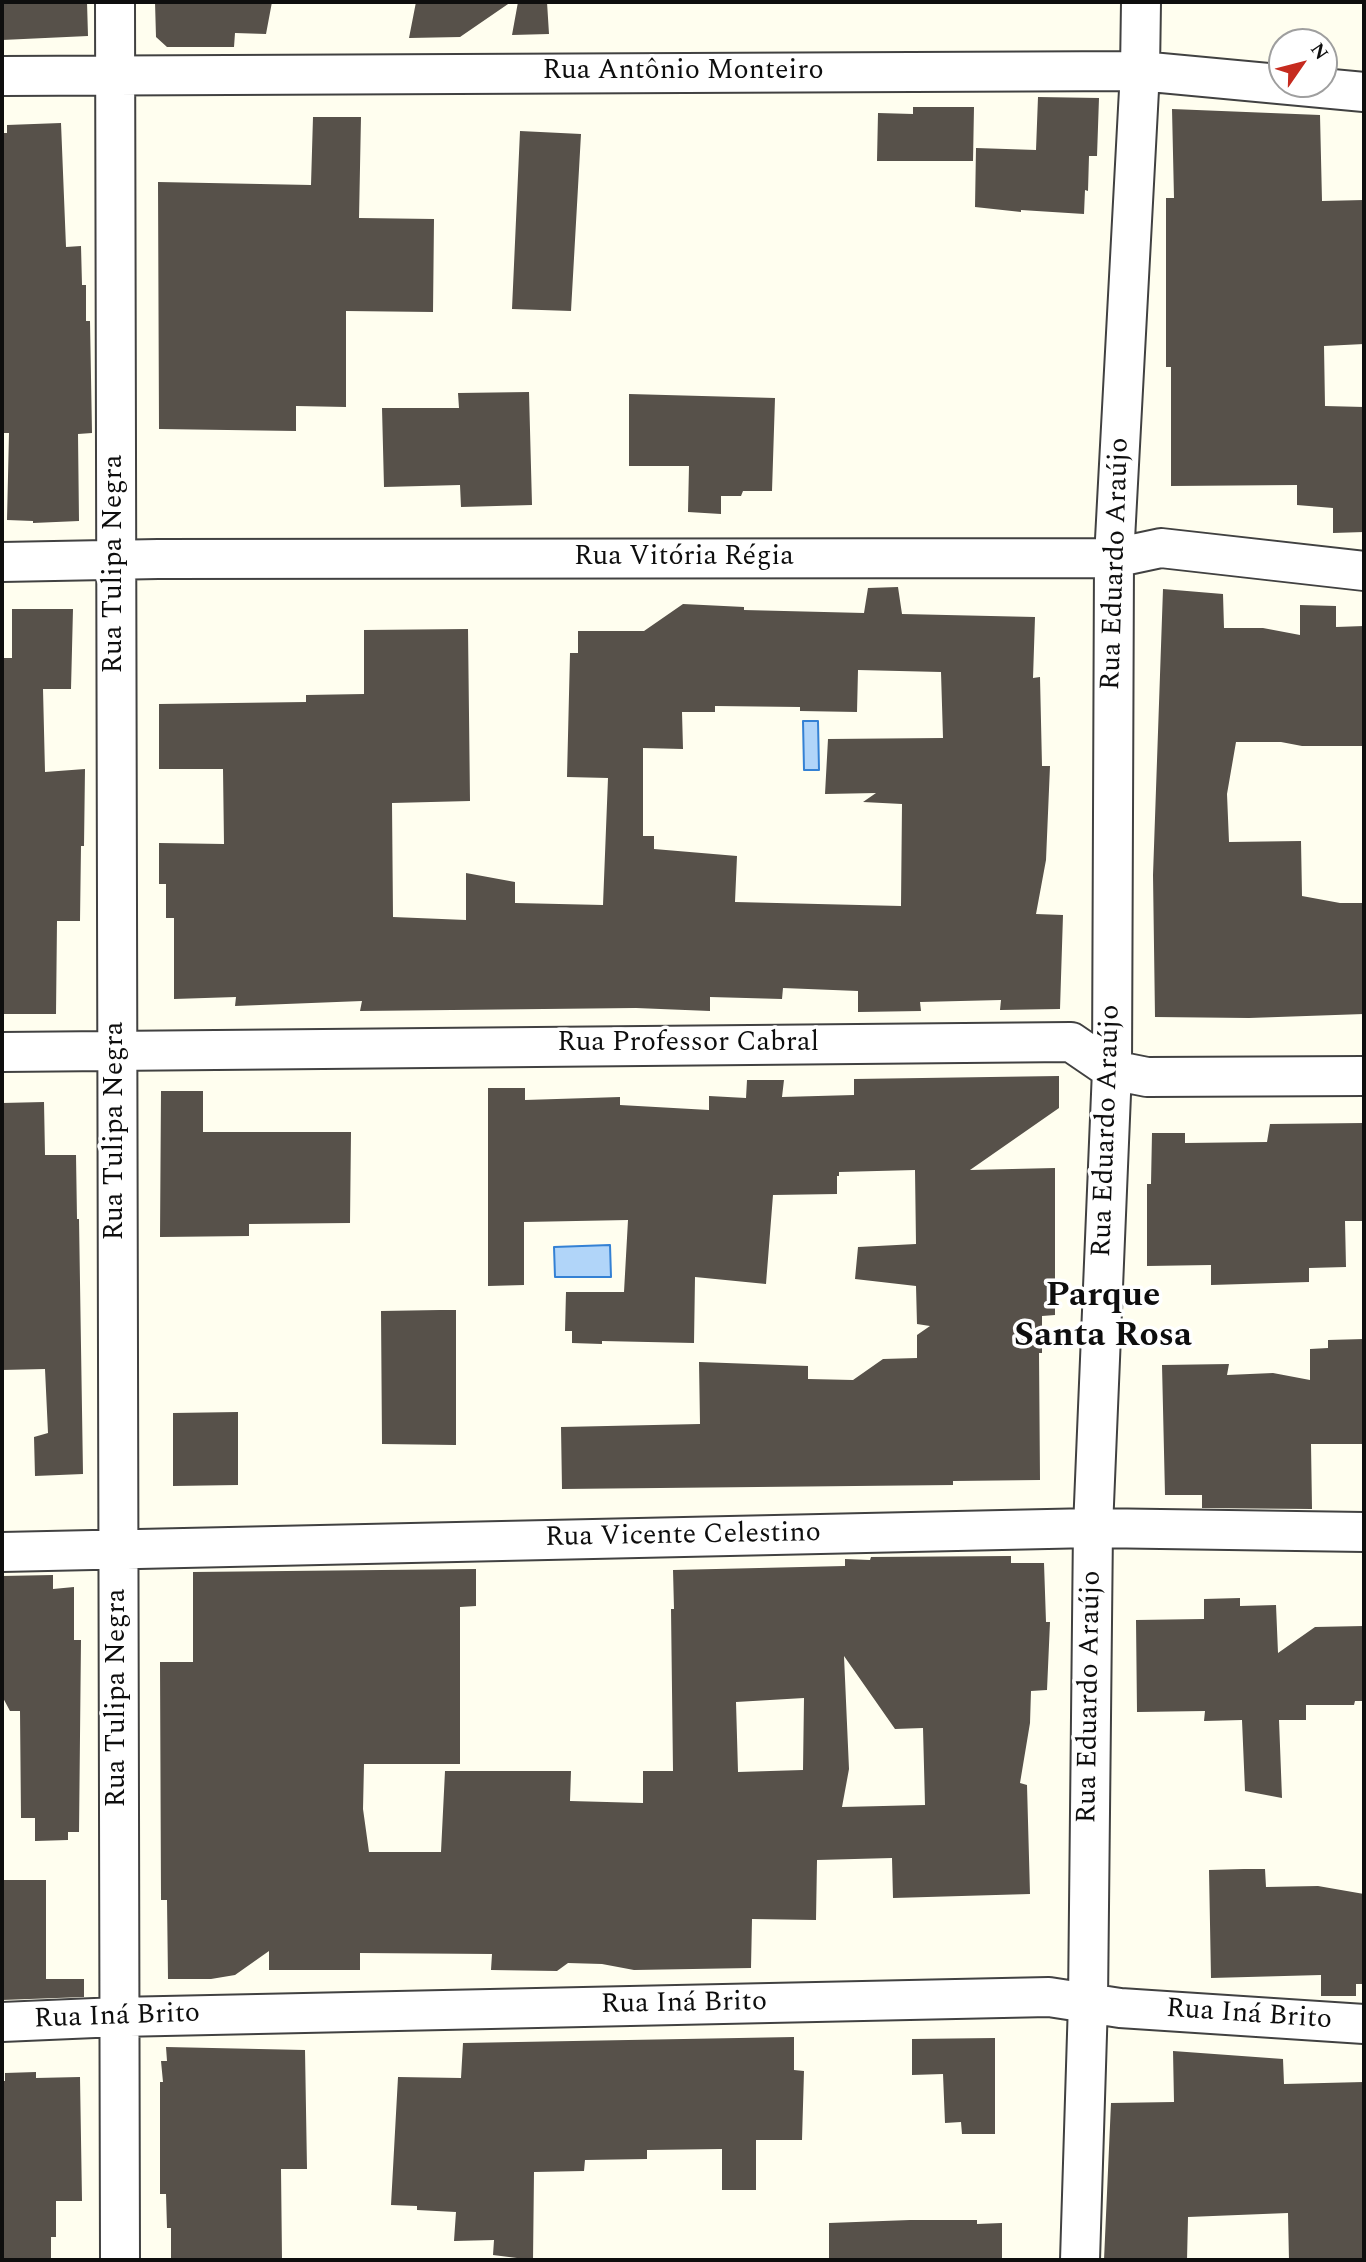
<!DOCTYPE html>
<meta charset="utf-8">
<style>
body{margin:0}
#map{position:relative;width:1366px;height:2262px;overflow:hidden;background:#fffeef;font-family:Spectral,serif}
canvas{display:block}
.frame{position:absolute;inset:0;border:4px solid #0e0e0e;pointer-events:none}
.north{position:absolute;left:1268px;top:28px;width:70px;height:70px;box-sizing:border-box;background:#fff;border:2px solid #9f9f9f;border-radius:50%;rotate:55deg;font-size:19px;font-weight:700;line-height:28px;text-align:center;color:#0e0e0e}
.north::after{content:'';display:block;margin:auto;width:24px;height:32px;background:#c62b1f;clip-path:polygon(50% 0,100% 100%,50% 72%,0 100%)}
</style>
<div id="map">
<canvas width="1366" height="2262"></canvas>
<div class="frame"></div>
<div class="north">N</div>
</div>
<script>
const ctx = document.querySelector('canvas').getContext('2d');
ctx.lineJoin = 'round';
function paint(path, color) {
  ctx.fillStyle = color;
  ctx.fill(path, 'evenodd');
}
function strokePath(path, color, width, dash) {
  ctx.strokeStyle = color;
  ctx.lineWidth = width;
  ctx.lineCap = dash ? 'butt' : 'round';
  ctx.setLineDash(dash || []);
  ctx.stroke(path);
}
function label(font, color, halo, rows, align = 'center') {
  ctx.font = font + ' Spectral,serif';
  ctx.lineWidth = 7;
  ctx.setLineDash([]);
  ctx.textBaseline = 'middle';
  ctx.strokeStyle = halo;
  ctx.fillStyle = color;
  for (const [text, x, y, turn = 0] of rows) {
    ctx.save();
    ctx.translate(x, y);
    ctx.rotate((+turn || 0) * Math.PI / 180);
    ctx.textAlign = isNaN(turn) ? turn : align;
    if (halo) ctx.strokeText(text, 0, 0);
    ctx.fillText(text, 0, 0);
    ctx.restore();
  }
}
const water = new Path2D(`
 M803,721H818L819,770H804Z
 M610,1245L611,1277H555L554,1247Z`);
const building = new Path2D(`
 M2,2H87L88,36L2,40Z
 M155,2H272L266,34L235,33L234,47H167L156,37Z
 M416,2H511L460,37L409,38Z
 M518,2H547L549,34L512,35Z
 M1038,97L1099,98L1097,156H1089L1088,191L1085,190L1084,214L1021,210V212L975,207L976,148L1036,150Z
 M913,107H974L973,161H877L878,113L913,114Z
 M1172,109L1320,115L1322,201L1364,200V344L1324,346L1325,406L1364,407V532L1333,533V508L1297,505V485L1171,486V367H1166V198H1174Z
 M313,117H361L359,218L434,219L433,312L346,311V407L296,406V431L159,429L158,182L311,185Z
 M61,123L66,247L81,246L82,285H86V321H90L92,433L78,434L79,521L33,523V521L7,520L9,433H2V133H7V125Z
 M520,131L581,134L571,311L512,309Z
 M529,392L532,505L461,507L460,485L384,487L382,408H459L458,393Z
 M629,394L775,398L772,491H743L741,496H721V514L688,512L689,466H629Z
 M898,587L902,614L1035,617L1033,678L1040,677L1042,766H1050L1046,860L1036,914L1063,915L1060,1009L1000,1010L1001,1000L920,1002L921,1011L858,1012V991L783,988L782,999L710,997V1011L636,1008L360,1011L362,1001L235,1006L236,997L174,999V918H166V884H159V843L224,844L223,769H159V704L306,702V695L364,694V630L468,629L470,801L392,803L393,917L466,920V873L515,882V903L603,905L608,778L567,777L570,653H578V631H644L683,604L744,607V610L864,613L868,588ZM858,670L941,672L943,738L828,739L825,794L876,793L863,802L902,804L901,906L735,902L737,856L654,849V836H643V748L683,749L682,712H715V706L800,707V711L857,712Z
 M1163,589L1223,594L1224,628H1263L1300,635V605L1336,606V627L1364,626V746H1302L1281,742H1236L1227,794L1229,842L1301,841L1302,896L1340,903H1364V1014L1249,1018L1155,1017L1153,875Z
 M12,609H73L71,689H43L45,772L85,769L84,846H81L80,921H57L56,1014H2V658H12Z
 M1059,1076V1108L970,1170L1055,1168V1315L1042,1316V1353H1039L1040,1480L953,1481V1485L562,1489L561,1427L700,1424L699,1362L808,1366V1379L853,1380L883,1359L917,1358V1335L930,1326L917,1324L916,1286L855,1279L858,1247L916,1244L915,1170L839,1172V1176H837V1194L773,1195L766,1284L695,1277L694,1343L602,1341V1344L572,1343V1331H565L566,1292H624L628,1220L524,1222V1285L488,1286V1088H525V1100L620,1097V1105L709,1110V1096L746,1098L747,1080H784L782,1097L854,1095V1079Z
 M161,1091H203V1132H351L350,1223L249,1224V1236L160,1237Z
 M44,1102L45,1155H76L77,1219H79L83,1474L35,1476L34,1437L48,1433L45,1369L2,1370V1103Z
 M1364,1123V1221H1345L1346,1267L1309,1268V1282L1211,1285V1265L1147,1266V1184H1151L1152,1133H1185V1143L1267,1142L1270,1124Z
 M440,1310H456V1445L382,1444L381,1311Z
 M1364,1339V1444H1311L1312,1509L1202,1508V1495H1165L1162,1365L1229,1364L1227,1375L1273,1373L1310,1380V1349L1328,1348V1340Z
 M238,1412V1485L173,1486V1413Z
 M1011,1556V1563H1044L1046,1622H1050L1047,1690L1031,1691L1030,1723L1020,1783L1027,1785L1030,1894L893,1898L892,1858L817,1860L816,1920L752,1919L751,1968L634,1970L602,1964L568,1963L557,1971L491,1970L492,1954L360,1953V1970H269V1951L235,1975L211,1979H168L167,1900H161L160,1662H193V1572L476,1569V1606L460,1607V1764H364L363,1809L369,1852H441L445,1771H571L570,1801L643,1803V1771H673L671,1609H674L673,1570L845,1566V1559L870,1560L871,1557ZM844,1656L895,1729L923,1728L925,1805L842,1807L849,1769ZM804,1698L803,1770L738,1772L736,1702Z
 M53,1575V1589L74,1587V1640H81L79,1832H68V1840L35,1841V1818H21L20,1711H10L2,1696V1576Z
 M1240,1598V1606L1276,1605L1278,1653L1315,1627L1364,1626V1701H1355L1354,1705H1306V1720H1279L1282,1798L1245,1791L1242,1720L1204,1721L1205,1711L1137,1712L1136,1620L1204,1619V1599Z
 M1244,1869H1265L1266,1887L1318,1886L1364,1894V1984H1356V1996H1321V1975L1211,1978L1209,1870Z
 M2,1880H46V1979H84V1997L2,2000Z
 M794,2037V2070L804,2071L802,2140H756V2190H722V2149L647,2150V2159L585,2160L584,2171L534,2172L533,2260L493,2255L494,2240L454,2241L456,2212L417,2210V2206L391,2205L398,2077L461,2078L463,2043Z
 M995,2038V2134H962L961,2122L945,2123L943,2074L912,2075V2039Z
 M166,2047L305,2050L307,2169H281L282,2260H171V2228H167L166,2194H160V2082H163L161,2061H167Z
 M1173,2051L1283,2059L1284,2084L1364,2082V2260H1289L1288,2213L1188,2217L1187,2260H1104L1111,2103L1174,2102Z
 M36,2072V2078L80,2077L82,2201H56V2237H51V2260H2V2081H5V2073Z
 M910,2220H977V2224L1002,2223V2260H829V2223Z`);
const minor = new Path2D(`
 M115,2L120,2260
 M2,76L1140,71L1364,92
 M2,562L158,559L1114,558L1161,548L1364,571
 M2,1052L1071,1042L1112,1070L1147,1077L1364,1076
 M2,1552L1093,1528L1364,1532
 M2,2022L118,2017L1049,1997L1120,2008L1364,2024
 M1080,2260L1088,2002L1093,1528L1112,1070L1114,558L1140,71L1141,2`);
const streetNames = [
 ["Rua Antônio Monteiro",683,73],
 ["Rua Vitória Régia",684,559],
 ["Rua Tulipa Negra",116,564,-90],
 ["Rua Eduardo Araújo",1117,564,-88],
 ["Rua Professor Cabral",688,1045],
 ["Rua Tulipa Negra",117,1131,-90],
 ["Rua Eduardo Araújo",1108,1131,-88],
 ["Rua Vicente Celestino",683,1537,-1],
 ["Rua Eduardo Araújo",1091,1697,-89],
 ["Rua Tulipa Negra",119,1698,-90],
 ["Rua Iná Brito",684,2005,-1],
 ["Rua Iná Brito",1249,2016,4],
 ["Rua Iná Brito",117,2018,-2]
];
const districtNames = [
 ["Parque",1103,1298],
 ["Santa Rosa",1103,1338]
];
paint(water, '#b1d5f9');
strokePath(water, '#3481d4', 2);
paint(building, '#57514a');
strokePath(minor, '#414141', 42);
strokePath(minor, '#fff', 38);
label('28px', '#0e0e0e', '#fff', streetNames);
label('bold 35px', '#0e0e0e', '#fff', districtNames);
</script>
